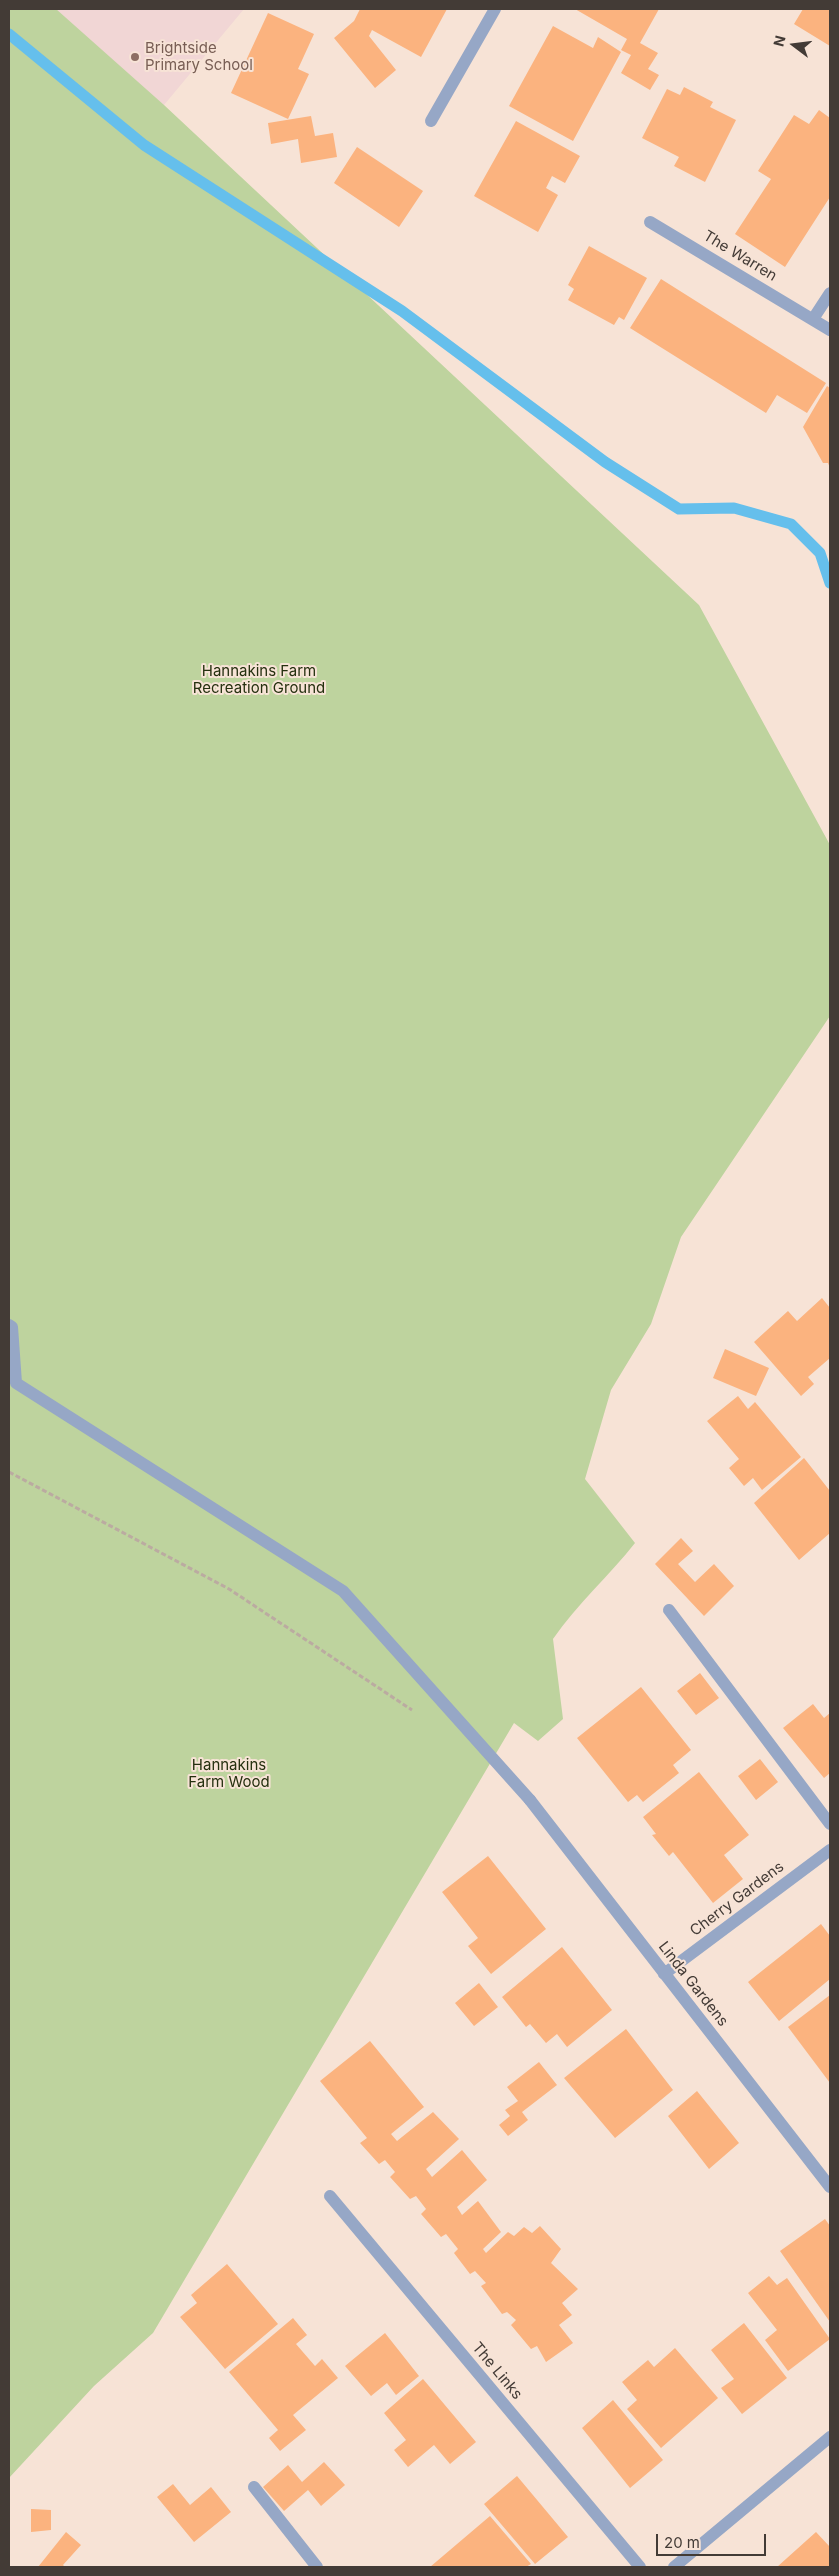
<!DOCTYPE html>
<style>
body{margin:0}
#map{position:relative;width:839px;height:2576px;overflow:hidden;background:#f7e3d6;font-family:Inter,sans-serif}
canvas{display:block}
.frame{position:absolute;inset:0;border:10px solid #433b36;pointer-events:none}
.north{position:absolute;left:769px;top:20px;width:50px;height:50px;-webkit-text-stroke:4px #f7e3d6;paint-order:stroke;rotate:285deg;font-size:14px;font-weight:700;line-height:20px;text-align:center;color:#433b36}
.north::after{content:'';display:block;margin:auto;width:18px;height:22px;background:#433b36;clip-path:polygon(50% 0,100% 100%,50% 72%,0 100%)}
.scale{position:absolute;left:656px;top:2534px;width:110px;height:22px;box-sizing:border-box;border:2px solid #433b36;border-top:0;padding-left:6px;font-size:15px;line-height:18px;white-space:nowrap;color:#433b36;-webkit-text-stroke:4px #f7e3d6;paint-order:stroke}
</style>
<div id="map">
<canvas width="839" height="2576"></canvas>
<div class="frame"></div>
<div class="north">N</div>
<div class="scale">20 m</div>
</div>
<script>
const ctx = document.querySelector('canvas').getContext('2d');
ctx.lineJoin = 'round';
function paint(path, color) {
  ctx.fillStyle = color;
  ctx.fill(path, 'evenodd');
}
function strokePath(path, color, width, dash) {
  ctx.strokeStyle = color;
  ctx.lineWidth = width;
  ctx.lineCap = dash ? 'butt' : 'round';
  ctx.setLineDash(dash || []);
  ctx.stroke(path);
}
function label(font, color, halo, rows, align = 'center') {
  ctx.font = font + ' Inter,sans-serif';
  ctx.lineWidth = 4;
  ctx.setLineDash([]);
  ctx.textBaseline = 'middle';
  ctx.strokeStyle = halo;
  ctx.fillStyle = color;
  for (const [text, x, y, turn = 0] of rows) {
    ctx.save();
    ctx.translate(x, y);
    ctx.rotate((+turn || 0) * Math.PI / 180);
    ctx.textAlign = isNaN(turn) ? turn : align;
    if (halo) ctx.strokeText(text, 0, 0);
    ctx.fillText(text, 0, 0);
    ctx.restore();
  }
}
const education = new Path2D(`
 M15,9H244L164,105L147,132Z`);
const green = new Path2D(`
 M9,9H56L164,105L699,605L830,845V1016L681,1237L651,1324L611,1390L585,1479L635,1543C609,1576 577,1604 553,1639L563,1719L538,1741L514,1723L153,2333L94,2386L9,2478Z`);
const stream = new Path2D(`
 M9,34L144,145L402,311L605,462L679,509L734,508L791,524L820,553L830,583`);
const building = new Path2D(`
 M360,9H447L421,57L372,30L369,36L396,70L375,88L334,38L354,21Z
 M575,9H659L640,43L658,53L648,69L659,75L650,90L621,73L631,55L621,50L627,39Z
 M803,9H830V46L794,24Z
 M268,13L314,34L298,69L309,74L288,119L231,93Z
 M553,26L593,48L598,37L621,52L573,141L509,106Z
 M684,87L713,102L710,107L736,120L705,182L674,166L679,157L642,138L667,89L680,95Z
 M819,110L830,118V197L785,267L735,234L771,179L758,171L794,115L809,124Z
 M311,116L315,136L333,133L337,157L301,163L298,139L271,144L268,123Z
 M516,121L580,156L565,183L552,176L546,188L558,195L538,232L474,196Z
 M357,147L423,191L399,227L334,183Z
 M589,246L647,278L624,320L619,317L614,325L568,300L574,289L568,285Z
 M661,279L826,383L807,413L777,395L766,413L630,328Z
 M827,386L830,388V468L828,463H823L803,427Z
 M822,1298L830,1308V1358L808,1377L814,1384L801,1396L754,1342L788,1311L797,1321Z
 M725,1349L769,1368L756,1396L713,1378Z
 M738,1396L748,1409L755,1402L801,1457L762,1490L753,1478L744,1486L729,1468L739,1459L707,1421Z
 M804,1458L830,1491V1533L799,1560L754,1503Z
 M681,1538L693,1551L678,1564L695,1582L714,1564L734,1586L704,1616L655,1564Z
 M700,1673L719,1698L696,1715L677,1691Z
 M641,1687L691,1750L673,1765L679,1773L643,1802L637,1795L628,1802L577,1738Z
 M813,1704L824,1718L830,1713V1773L824,1778L783,1728Z
 M760,1759L778,1782L756,1800L738,1776Z
 M699,1772L749,1835L724,1855L743,1879L713,1903L673,1852L669,1856L652,1835L656,1834L643,1817Z
 M488,1856L546,1929L491,1974L468,1946L478,1938L442,1892Z
 M821,1924L830,1936V1979L779,2021L748,1982Z
 M562,1947L612,2010L567,2047L557,2034L546,2043L530,2024L526,2027L502,1997Z
 M479,1983L498,2007L474,2026L455,2003Z
 M830,1995V2083L788,2027Z
 M626,2029L673,2090L615,2138L564,2078Z
 M370,2041L424,2107L391,2134L397,2141L433,2112L459,2139L426,2169L432,2177L462,2150L487,2180L457,2207L462,2215L478,2201L501,2232L483,2249L486,2253L508,2232L514,2236L524,2227L532,2233L540,2226L561,2249L551,2263L578,2289L562,2303L572,2315L559,2325L573,2343L546,2362L537,2346L531,2349L511,2325L516,2320L507,2312L502,2314L481,2286L486,2283L475,2271L470,2274L454,2253L458,2249L446,2234L441,2237L421,2214L426,2209L416,2196L410,2199L390,2177L395,2172L385,2160L379,2164L360,2143L367,2138L320,2081Z
 M539,2062L557,2085L522,2112L528,2120L508,2136L499,2125L510,2116L505,2110L518,2101L507,2087Z
 M697,2091L739,2143L709,2169L668,2116Z
 M825,2219L830,2226V2322L780,2251Z
 M227,2264L278,2324L225,2369L180,2317L197,2303L191,2295Z
 M769,2276L777,2285L787,2278L830,2339L788,2371L765,2340L777,2330L748,2293Z
 M293,2318L307,2335L296,2344L315,2366L322,2359L338,2378L293,2415L306,2430L280,2451L269,2438L278,2430L229,2372Z
 M744,2323L787,2378L742,2414L721,2388L734,2379L711,2350Z
 M385,2333L419,2376L396,2395L387,2383L371,2396L345,2366Z
 M675,2348L718,2398L661,2448L627,2409L637,2400L622,2382L648,2360L654,2367Z
 M423,2379L476,2442L450,2464L434,2445L408,2467L394,2450L406,2440L384,2413Z
 M613,2400L663,2460L630,2488L582,2428Z
 M324,2462L345,2485L321,2506L308,2490L284,2511L263,2487L288,2465L302,2482Z
 M517,2476L568,2537L535,2564L484,2504Z
 M173,2484L190,2505L211,2487L231,2512L194,2542L157,2497Z
 M31,2509L51,2510V2530L31,2532Z
 M490,2516L531,2564L526,2567H430Z
 M66,2532L81,2545L63,2565L65,2567H38Z
 M816,2532L830,2547V2567H777Z`);
const path = new Path2D(`
 M9,1472L229,1589L412,1710`);
const service = new Path2D(`
 M9,1325L12,1327L16,1383L343,1591L530,1800
 M669,1610L830,1824
 M254,2487L317,2567`);
const minor = new Path2D(`
 M431,121L495,9
 M650,222L830,330
 M813,319L830,293
 M530,1800L830,2187
 M664,1974L830,1850
 M330,2196L640,2567`);
const tertiary = new Path2D(`
 M674,2567L830,2437`);
const markers = [
 [135,57,5,"#8d6e63"]
];
const educationNames = [
 ["Brightside",145,48],
 ["Primary School",145,65]
];
const streetNames = [
 ["The Warren",740,256,31],
 ["Cherry Gardens",737,1899,-37],
 ["Linda Gardens",693,1984,52],
 ["The Links",497,2371,50]
];
const parkNames = [
 ["Hannakins Farm",259,671],
 ["Recreation Ground",259,688],
 ["Hannakins",229,1765],
 ["Farm Wood",229,1782]
];
paint(education, '#f1d6d5');
paint(green, '#bed39e');
strokePath(stream, '#65bfec', 11);
paint(building, '#fbb37f');
strokePath(path, '#bbaba1', 3, [5, 2.5]);
strokePath(service, '#96a7c6', 12);
strokePath(minor, '#96a7c6', 12);
strokePath(tertiary, '#96a7c6', 12);
for (const [x, y, r, color] of markers) {
  const dot = new Path2D();
  dot.arc(x, y, r, 0, 2 * Math.PI);
  ctx.fillStyle = color;
  ctx.fill(dot);
  strokePath(dot, '#f7e3d6', 2);
}
label('15px', '#785e54', '#f7e3d6', educationNames, 'left');
label('15px', '#433b36', '#f7e3d6', streetNames);
label('15px', '#25300f', '#f7e3d6', parkNames);
</script>
